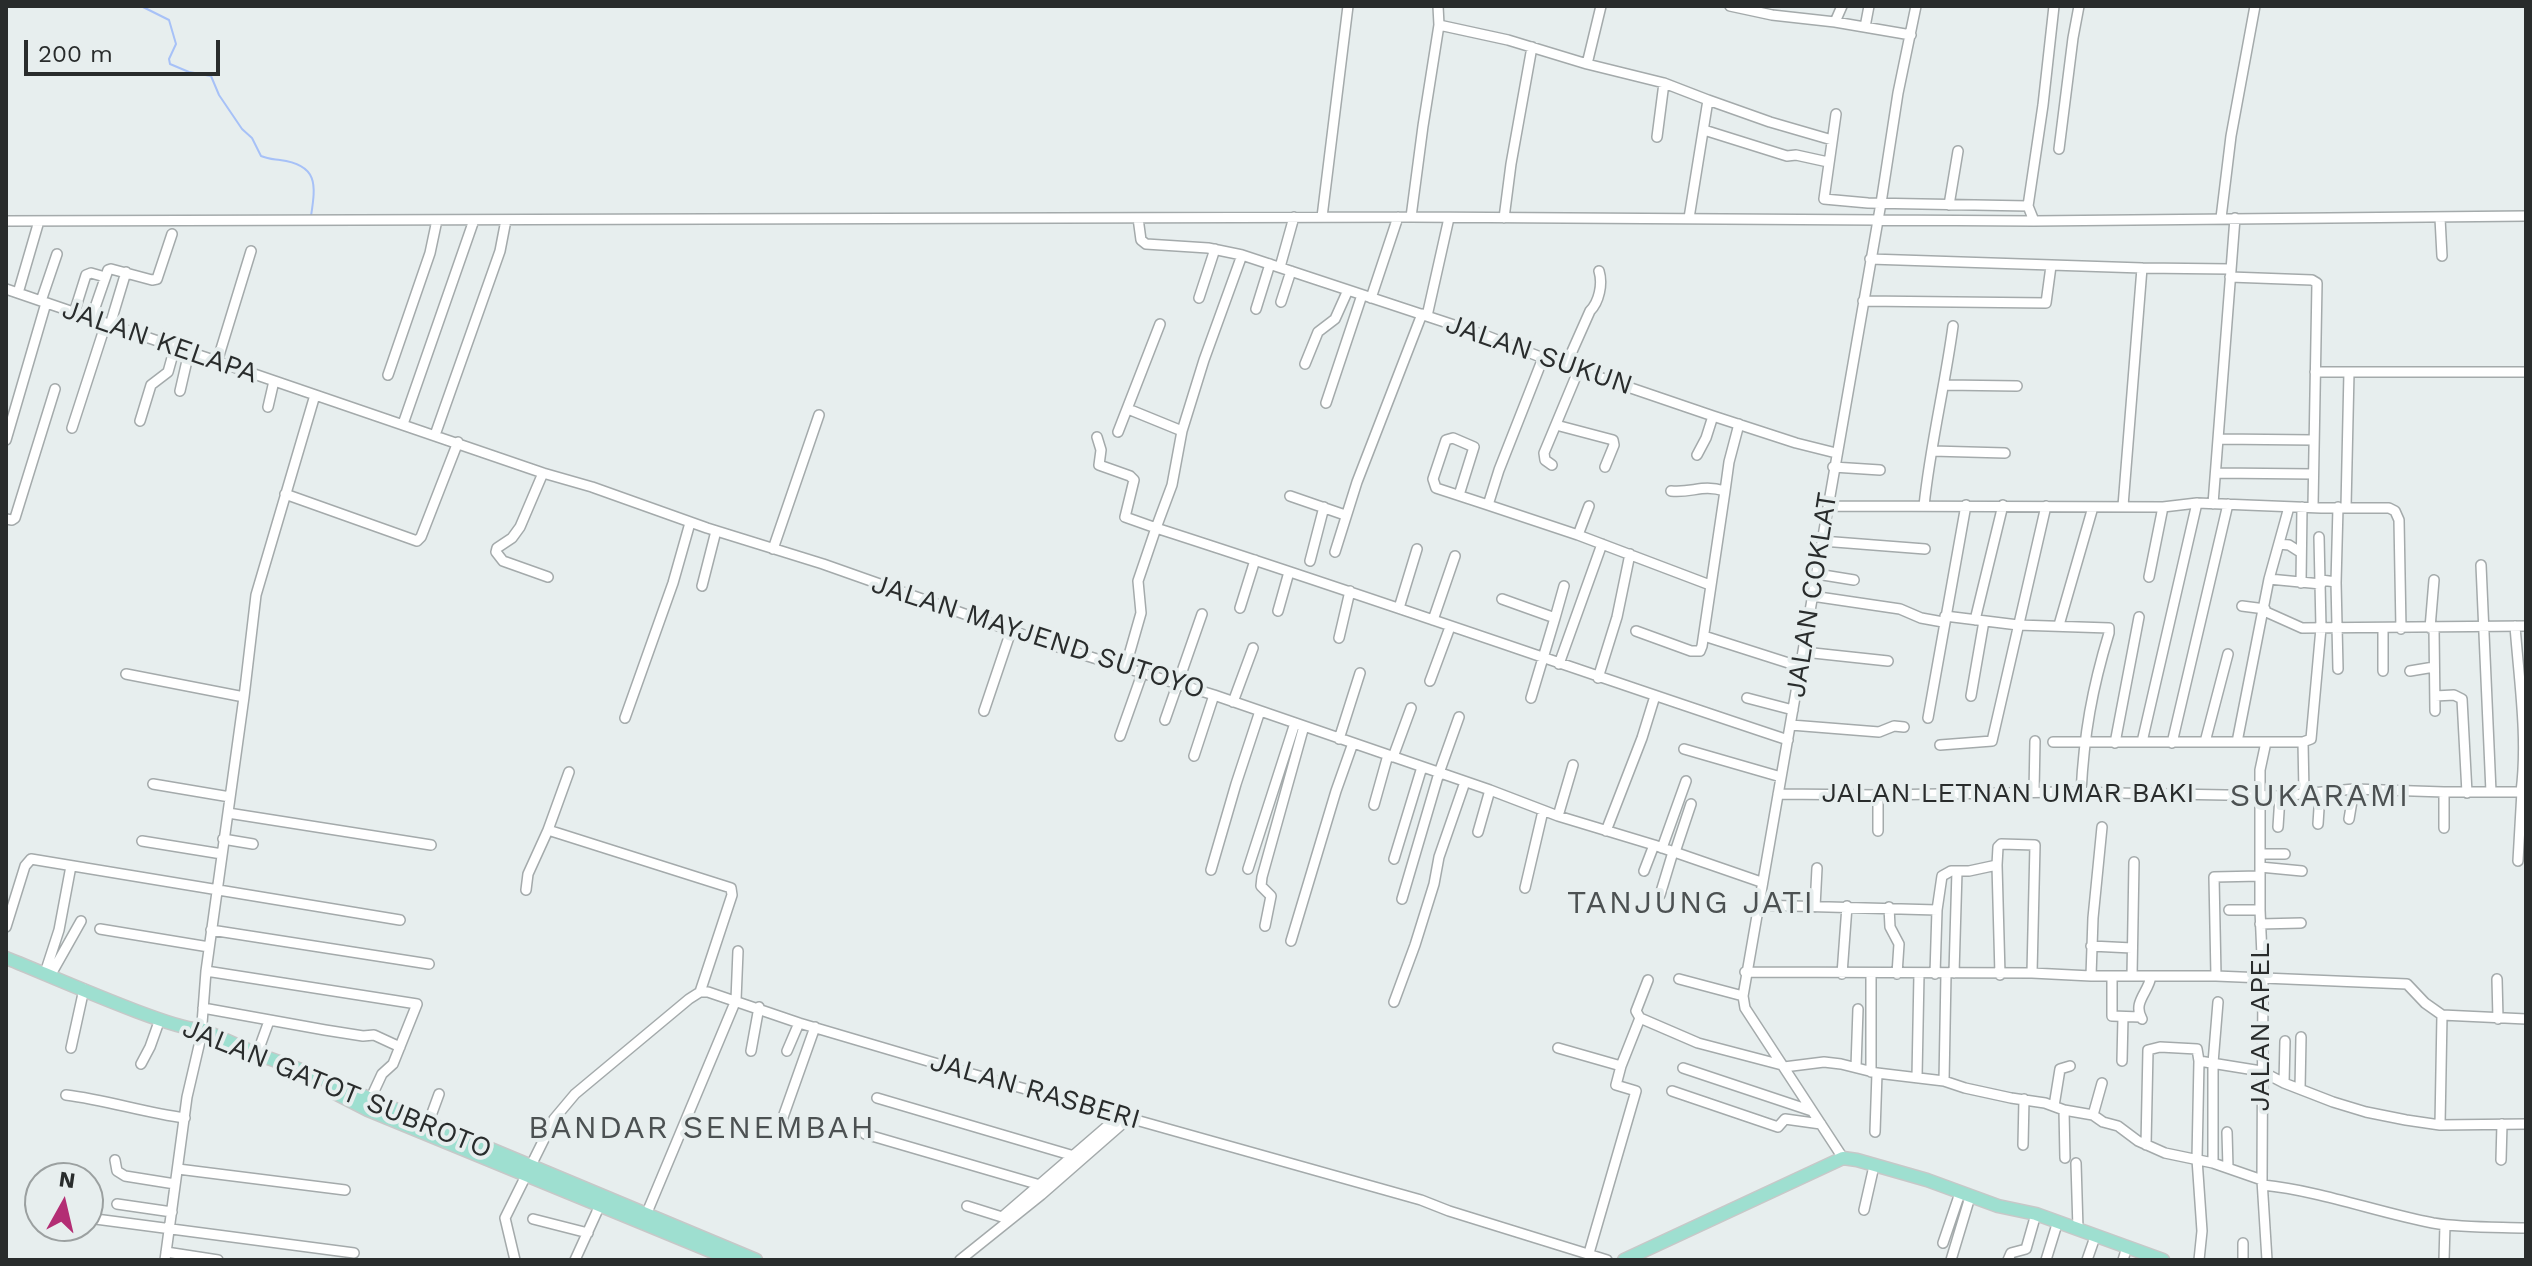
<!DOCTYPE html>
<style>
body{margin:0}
#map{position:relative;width:2532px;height:1266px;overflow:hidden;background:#e7eeee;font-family:"Work Sans",sans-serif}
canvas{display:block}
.frame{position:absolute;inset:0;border:8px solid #292c2c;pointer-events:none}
.north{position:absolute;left:24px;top:1162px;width:80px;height:80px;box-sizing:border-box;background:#e7eeee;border:2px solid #9ba0a0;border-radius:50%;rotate:8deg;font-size:22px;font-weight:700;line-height:32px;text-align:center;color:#292c2c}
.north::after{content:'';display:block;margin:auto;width:28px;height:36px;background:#b32e74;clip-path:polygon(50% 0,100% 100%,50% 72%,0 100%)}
.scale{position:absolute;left:24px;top:40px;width:196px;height:36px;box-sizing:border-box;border:4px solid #292c2c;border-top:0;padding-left:10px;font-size:24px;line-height:28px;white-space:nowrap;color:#292c2c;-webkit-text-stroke:6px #e7eeee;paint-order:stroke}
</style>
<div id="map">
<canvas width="2532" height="1266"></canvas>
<div class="frame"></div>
<div class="north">N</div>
<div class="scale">200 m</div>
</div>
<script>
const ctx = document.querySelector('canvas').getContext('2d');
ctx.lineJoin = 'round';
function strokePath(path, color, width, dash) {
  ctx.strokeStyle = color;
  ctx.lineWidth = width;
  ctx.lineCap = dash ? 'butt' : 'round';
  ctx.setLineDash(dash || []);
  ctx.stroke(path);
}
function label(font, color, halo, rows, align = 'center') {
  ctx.font = font + ' "Work Sans",sans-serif';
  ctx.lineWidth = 8;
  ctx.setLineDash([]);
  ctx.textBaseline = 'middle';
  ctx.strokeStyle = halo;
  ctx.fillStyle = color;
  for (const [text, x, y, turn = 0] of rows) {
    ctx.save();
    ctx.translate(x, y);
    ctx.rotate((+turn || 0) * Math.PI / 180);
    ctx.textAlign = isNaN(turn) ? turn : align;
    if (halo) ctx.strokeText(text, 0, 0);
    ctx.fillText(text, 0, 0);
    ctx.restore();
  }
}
const stream = new Path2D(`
 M141,6L169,20L176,44L169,59L170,64L189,72L211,76L219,95L242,129L252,138L261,156C268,159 273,159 280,160C318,165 316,184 311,216`);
const minor = new Path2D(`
 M1438,6L1439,25
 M1730,6L1772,15L1835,22L1911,35
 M1835,22L1842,6
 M1865,27L1869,6
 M1587,64L1601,6
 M1708,100L1770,122L1832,140
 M1836,114L1824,199L1868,203L2028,206L2034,221
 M1704,130L1787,156L1796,155L1828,162
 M1657,137L1664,83
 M2059,149L2073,38L2079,6
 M1949,205L1958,151
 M2028,206L2043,105L2054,6
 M1322,217L1348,6
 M1411,217L1423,126L1439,25L1508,40L1587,64L1664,83L1708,100L1689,218
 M1138,218L1141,240L1146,244L1208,248L1242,255L1487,336L1543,358L1713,416L1796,443L1836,453
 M1504,218L1511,164L1532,47
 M2221,218L2231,136L2255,6
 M2440,218L2442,256
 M6,221L1411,217L2034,221L2526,216
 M1870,259L2142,268L2230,269
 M1280,267L1294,217
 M2230,277L2312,280L2317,283L2313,506
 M6,289L543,473L592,487L707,528L823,564L1058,647L1214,695L1490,790L1558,816L1654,845L1761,882
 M18,293L39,221
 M1199,298L1215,249
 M1371,298L1398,217
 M41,301L57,254
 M1863,301L2046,303L2051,266
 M1281,302L1291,271
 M1256,309L1270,264
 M74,313L86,275L91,273L105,277
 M1427,316L1449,218
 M91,319L108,270L111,269L152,280L157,279L172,234
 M110,325L126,272
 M217,362L251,251
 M1305,364L1318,332L1335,319L1348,290
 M1566,365L1590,311C1599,302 1603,284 1599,271
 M2315,372H2526
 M388,375L430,253L437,220
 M1945,385L2017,386
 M180,391L189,352
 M1326,403L1362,295
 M268,407L274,381
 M1128,409L1182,431
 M140,421L151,385L168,372L175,347
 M403,424L474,220
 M1556,425L1613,440L1614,445L1605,467
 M72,428L106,323
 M1118,432L1160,324
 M435,435L500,251L506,220
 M1097,437L1101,450L1099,465L1130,476L1134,480L1125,517L1156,528L1172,485L1182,431L1204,360L1242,255
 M2219,439L2313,440
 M6,440L46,303
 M1932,451L2005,453
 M1697,455L1706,438L1713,416
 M1552,465L1545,460L1544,453L1579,369
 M1833,467L1880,470
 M543,473L520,527L512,538L497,548L496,552L503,561L548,577
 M2217,473L2313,474
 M1725,491L1729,462L1739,424
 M285,494L417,541L421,537L458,442
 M1459,495L1474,447L1453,438L1446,440L1433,479L1436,488L1488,505L1499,470L1543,358
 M1290,496L1345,515
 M2213,504L2235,218
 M1488,505L1578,535L1710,585
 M1828,506L2163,507L2197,503L2321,508H2389L2395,511L2399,520L2401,629
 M1924,506C1930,446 1945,386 1953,326
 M2123,506L2142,268
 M2346,507L2349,372
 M6,519L12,520L15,518L55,389
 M1578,535L1589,506
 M1822,541L1925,549
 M2279,544L2289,545L2300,552
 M773,549L819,415
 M1335,552L1357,482L1422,314
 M1310,561L1324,507
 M2481,565L2491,792
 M1817,574L1854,580
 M2149,577L2163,507
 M2269,579L2321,584
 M2321,580L2336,582L2338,669
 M2301,583L2302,507
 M2336,583L2338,507
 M702,586L716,531
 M1812,596L1900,609L1921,618L1943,622
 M1502,599L1555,618L1531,698
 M2242,606L2265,609
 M1240,608L1255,560
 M1399,608L1417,549
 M1278,611L1289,572
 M2264,611L2302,628L2526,626
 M1945,616L2018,625L2109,628V633C2092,689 2084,734 2081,793
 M1555,618L1564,586
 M1433,620L1455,556
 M1975,620L2003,505
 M2059,625L2093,507
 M2515,626C2519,680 2528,738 2521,792
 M2430,628L2434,580
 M2434,628L2435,711
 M2383,629V671
 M1636,631L1691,651H1700L1702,646L1725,491C1701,484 1694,493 1671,491
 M1704,636L1801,667
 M1339,638L1350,591
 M1804,652L1888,661
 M1559,664L1602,544
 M1125,669L1141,613L1138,581L1156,528C1368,596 1577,670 1788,740
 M2410,671L2434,667
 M126,674L244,697
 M1598,678L1617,617L1630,554
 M1430,681L1450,627
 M1971,696L1984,621
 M2435,696L2454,695L2462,699L2467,793
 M1747,698L1793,710
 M1233,702L1253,648
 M984,711L1011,631
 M625,718L673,583L690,523
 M1928,718L1966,505
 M1165,720L1202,614
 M1791,725L1879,732L1894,726L1904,727
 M1120,736L1142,674
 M1339,739L1360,673
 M2053,742H2303L2311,739L2321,628L2319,537
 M2142,742L2197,503
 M2205,742L2228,654
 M2237,742L2269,579L2289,507
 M2266,742L2260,770V910L2263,979L2262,1180L2267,1260
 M2303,742L2304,793
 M2115,743L2139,617
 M2172,743L2228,504
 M1940,745L1992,741L2046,506
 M1684,749L1781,777
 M1194,756L1214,695
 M1393,757L1411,708
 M153,784L230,797
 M2034,792L2035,741
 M2444,792V828
 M1778,794L1878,795L2062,792L2280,796L2354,789L2444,792H2526
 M1374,805L1388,755
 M228,813L431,845
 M1558,816L1573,765
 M2349,819L2354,789
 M2318,824L2320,793
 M2278,827L2280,796
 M548,830L569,772
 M1606,831L1642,738L1655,696
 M1878,831V795
 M1478,832L1490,790
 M223,839L253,844
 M142,841L222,854
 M1662,848L1686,781
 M1675,852L1691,804
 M2260,854H2285
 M1394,859L1422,767
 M2518,861L2522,791
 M1997,865L1998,847L2001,844L2035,845L2032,973
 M2260,867L2302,871
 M1248,869L1295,723
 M1211,870L1236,784L1260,711
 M1644,871L1654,845
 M1525,888L1543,811
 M526,890L528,874L548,830L731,888L732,895L700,992
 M1660,895L1673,852
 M1402,899L1439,773L1459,717
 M1757,905L1937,910
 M1815,907L1817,868
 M1889,907L1890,927L1899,944L1897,974
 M2229,910H2260
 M2260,924L2301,923
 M1265,926L1271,896L1261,886L1262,877L1304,726
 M6,927L25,866L31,859L400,920
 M100,929L209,947
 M211,930L429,964
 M1291,941L1336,791L1353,743
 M2091,946L2132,948
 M206,971L417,1004L393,1064L382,1074L369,1102
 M1745,972L2032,973L2091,976H2216L2407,984L2425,1003L2442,1015L2526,1019
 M45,973L59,930L71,866
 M1954,973L1957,871
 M1842,974L1847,906
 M1871,974V1072
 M1935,974L1937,910L1942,876L1951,871H1969L1997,865L2000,975
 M50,976L81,921
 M2091,976L2093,918L2102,827
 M2112,976V1016L2140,1017
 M2132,976L2134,862
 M2216,976L2214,877L2260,876
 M1679,979L1743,996
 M2497,979L2498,1019
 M1648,980L1636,1011L1640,1018L1698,1043L1782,1065
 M1394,1002L1415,945L1434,884L1439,857L1465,782
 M203,1008L325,1030L363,1036L374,1035L400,1047
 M2142,1019C2132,1002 2149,992 2151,976
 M71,1048L84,989
 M1558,1048L1621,1066
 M751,1051L759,1007
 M787,1051L799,1023
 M257,1054L269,1021
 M2122,1061L2123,1017
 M2199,1061L2261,1071L2284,1083L2333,1102L2366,1112L2406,1120L2440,1125L2526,1124
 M141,1064L150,1047L160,1019
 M1784,1067L1824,1062L1841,1064L1877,1073L1944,1081L1965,1088L2011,1098L2045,1103L2064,1110L2093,1115L2103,1122L2118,1126L2138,1141L2165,1153L2213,1163L2262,1180
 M1856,1067L1858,1009
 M1683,1068L1812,1111
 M1917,1077L1919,974
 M1944,1081L1946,974
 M2284,1083L2285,1041
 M2300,1089L2301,1037
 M1672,1091L1778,1127L1785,1119L1821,1124
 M66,1095C107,1100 145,1113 185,1118
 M877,1098L1074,1156
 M2054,1106L2060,1069L2070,1066
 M2064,1110L2065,1158
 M2093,1115L2102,1083
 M782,1120L815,1027
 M428,1124L439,1094
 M2440,1125L2442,1015
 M1875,1132L1877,1073
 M2227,1132L2228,1168
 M865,1134L1040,1185
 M2023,1145L2024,1099
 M2146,1145L2148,1050L2160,1047L2197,1049L2199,1061L2197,1159L2202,1231L2199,1260
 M1843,1158L1745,1008L1743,996L1881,203L1898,93L1916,6
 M115,1160L117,1171L125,1176L175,1184
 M2501,1160L2502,1124
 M2076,1163L2078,1229
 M2213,1163V1063L2218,1002
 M178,1169L345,1190
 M2263,1185C2321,1191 2376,1212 2433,1223C2463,1228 2495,1227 2526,1228
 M117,1204L172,1212
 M967,1206L1002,1217L1119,1116
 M32,1210L40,1211
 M1864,1210L1874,1166
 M646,1215L736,1000L738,951
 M88,1218L354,1253
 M533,1219L588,1233
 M1943,1243L1960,1193
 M166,1252L218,1260
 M1589,1253L1636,1091L1616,1085L1621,1066L1640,1018
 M165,1260L187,1097L201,1037L206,971L244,697L256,595L315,395
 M515,1260L505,1218L554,1119L575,1094L689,999L700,992H708L799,1023L972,1074L1421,1200L1449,1211L1607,1260
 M575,1260L600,1205
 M960,1260L1041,1195L1129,1118
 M1951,1260L1970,1197
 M2008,1260L2011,1253L2026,1249L2036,1214
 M2046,1260L2058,1221
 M2087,1260L2095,1237
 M2123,1260L2127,1247
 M2243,1260V1243
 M2444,1260L2445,1225`);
const major = new Path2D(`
 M6,958C38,970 177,1033 201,1029L257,1054L304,1071L756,1260
 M331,1091L368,1110L730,1259
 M1624,1260L1843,1158L1857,1160L1927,1180L1998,1206L2036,1214L2163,1260`);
const streetNames = [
 ["JALAN KELAPA",160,342,19],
 ["JALAN SUKUN",1539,355,19],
 ["JALAN COKLAT",1812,595,-81],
 ["JALAN MAYJEND SUTOYO",1038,637,18],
 ["JALAN LETNAN UMAR BAKI",2008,794],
 ["JALAN APEL",2261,1027,-90],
 ["JALAN GATOT SUBROTO",337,1089,22],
 ["JALAN RASBERI",1035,1091,16]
];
const quarterNames = [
 ["SUKARAMI",2320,797],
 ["TANJUNG JATI",1691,904],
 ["BANDAR SENEMBAH",702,1129]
];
strokePath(stream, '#a7c1f7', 2);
strokePath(minor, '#a4aaab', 12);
strokePath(major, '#c7c8c8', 15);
strokePath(minor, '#fff', 9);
strokePath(major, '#9edfd0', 12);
label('28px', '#292c2c', '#e7eeee', streetNames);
ctx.letterSpacing = '2px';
label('32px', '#4c5152', '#e7eeee', quarterNames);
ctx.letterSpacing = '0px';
</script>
